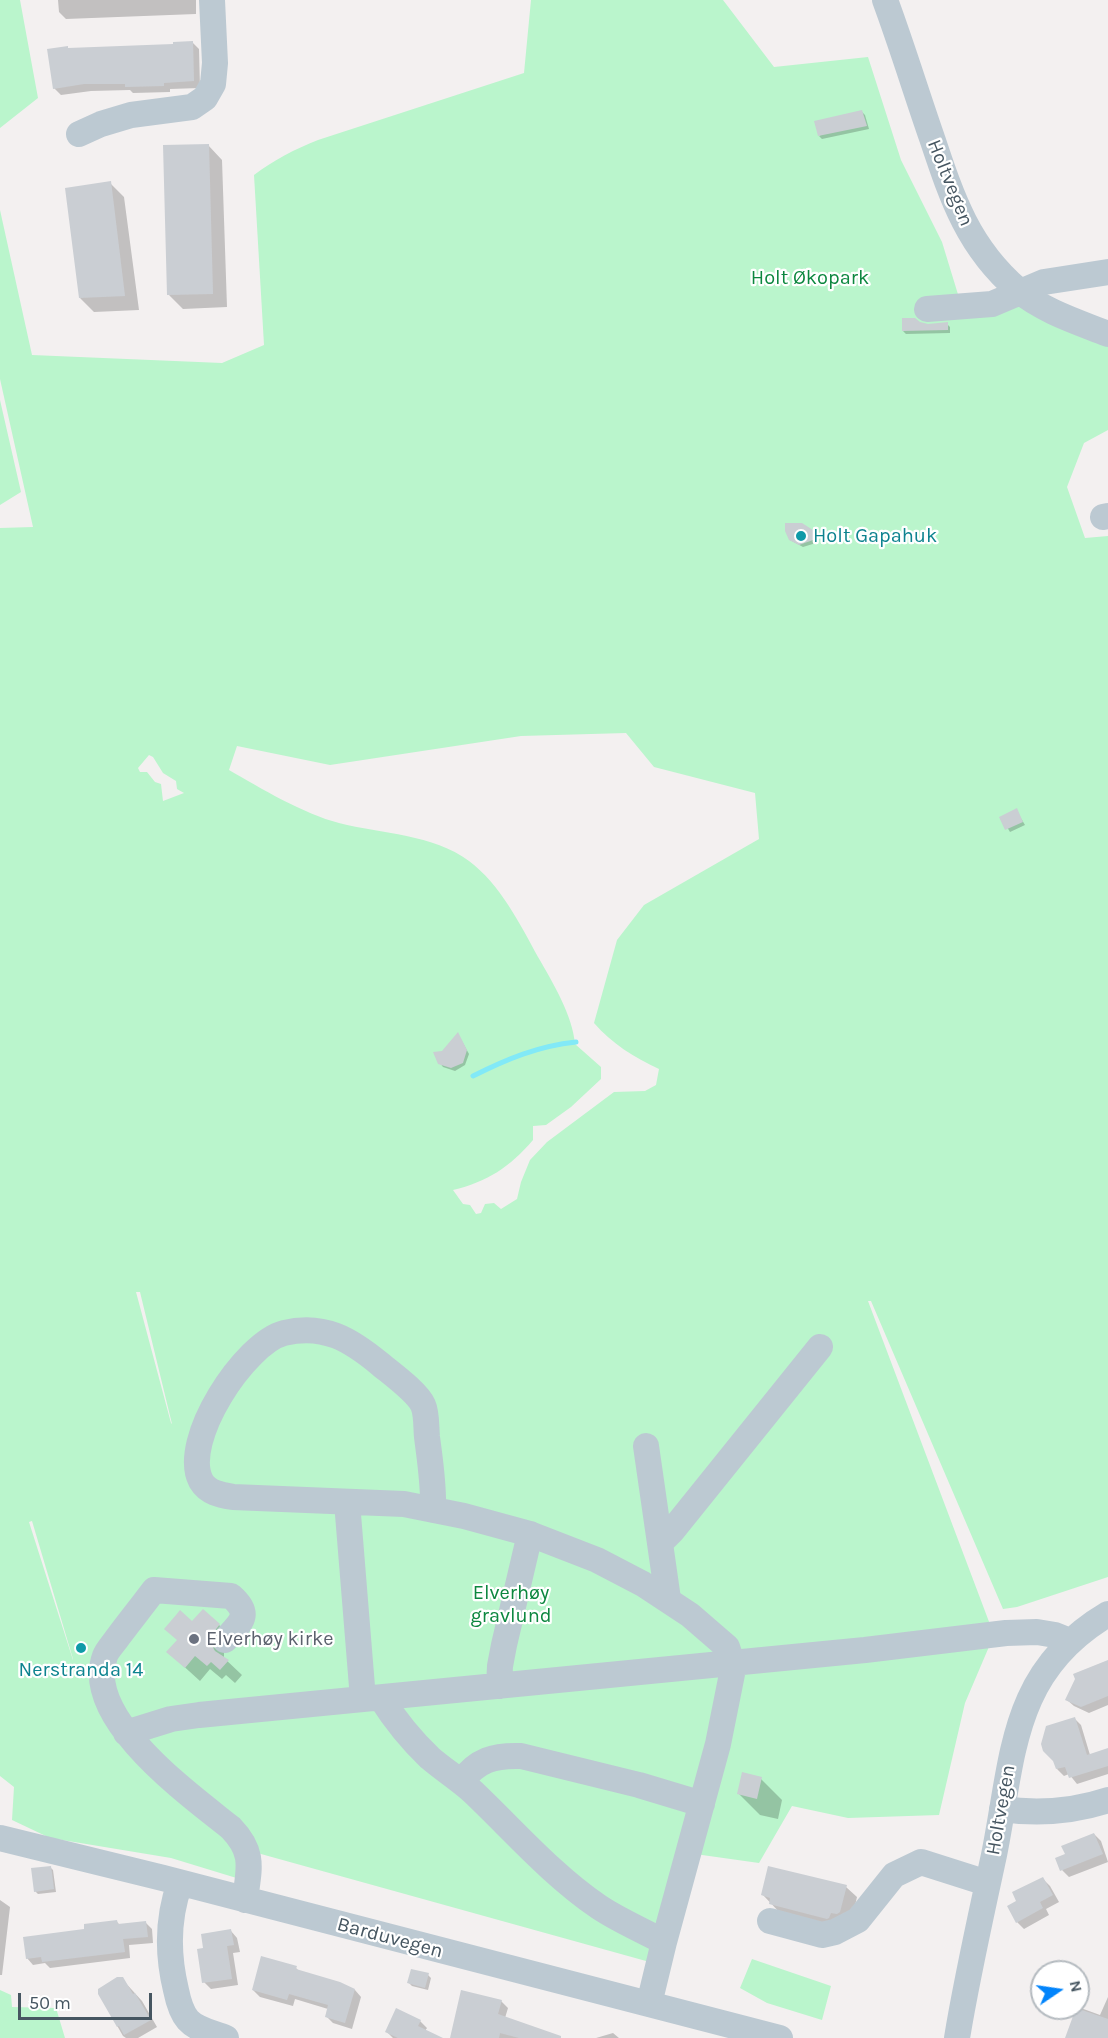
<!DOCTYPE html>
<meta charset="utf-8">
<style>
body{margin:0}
#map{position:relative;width:1108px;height:2038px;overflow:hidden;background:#f3f0f0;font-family:Karla,sans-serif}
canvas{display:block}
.north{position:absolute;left:1030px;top:1960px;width:60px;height:60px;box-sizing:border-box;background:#fff;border:2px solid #b5bbc0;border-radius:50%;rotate:77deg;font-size:16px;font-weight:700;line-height:24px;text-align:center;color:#465661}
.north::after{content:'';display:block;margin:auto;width:21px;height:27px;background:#0284fb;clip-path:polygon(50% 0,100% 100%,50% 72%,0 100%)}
.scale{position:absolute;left:18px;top:1993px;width:134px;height:27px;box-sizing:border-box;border:3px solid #465661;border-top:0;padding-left:8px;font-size:18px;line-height:21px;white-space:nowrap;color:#465661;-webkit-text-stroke:4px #fff;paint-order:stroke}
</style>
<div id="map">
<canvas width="1108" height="2038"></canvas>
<div class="north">N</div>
<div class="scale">50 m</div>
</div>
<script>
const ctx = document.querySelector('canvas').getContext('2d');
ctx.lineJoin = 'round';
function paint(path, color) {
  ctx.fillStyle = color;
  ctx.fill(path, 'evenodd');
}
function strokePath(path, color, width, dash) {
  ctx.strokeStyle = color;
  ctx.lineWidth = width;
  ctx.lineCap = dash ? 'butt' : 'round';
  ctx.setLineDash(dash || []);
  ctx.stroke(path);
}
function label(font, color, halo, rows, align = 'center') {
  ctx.font = font + ' Karla,sans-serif';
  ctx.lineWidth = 4.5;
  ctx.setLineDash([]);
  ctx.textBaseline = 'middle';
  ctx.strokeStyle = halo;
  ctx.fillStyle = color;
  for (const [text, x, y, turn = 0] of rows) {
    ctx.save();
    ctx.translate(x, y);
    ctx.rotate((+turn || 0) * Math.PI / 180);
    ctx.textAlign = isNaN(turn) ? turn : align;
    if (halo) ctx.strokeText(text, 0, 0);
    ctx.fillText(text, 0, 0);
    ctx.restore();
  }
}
const green = new Path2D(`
 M0,0H20L38,98L0,128Z
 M531,0H723L774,67L868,57L901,160L942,242L964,314L1015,304L1108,345V430L1084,443L1067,487L1085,538L1108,536V1577L1017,1607L1003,1609L871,1301H868L994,1635L965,1703L939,1815L848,1818L792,1806L759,1863L695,1854L664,1966L243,1849V1880L171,1858L50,1838L12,1820L14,1787L0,1776V528L33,527L0,379V210L32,355L222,363L264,345L254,175C274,160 295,149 318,140L524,73ZM626,733L654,767L755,793L759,839L644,905L617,940L594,1023C612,1044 634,1057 659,1069L656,1085L645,1091L614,1092L547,1142L530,1160L521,1182L517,1199L501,1209L494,1203L485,1204L481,1213L476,1214L470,1205L463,1204L453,1190C487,1182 510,1167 533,1140V1126L546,1125L571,1107L601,1079V1067L575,1044C573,1016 552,981 538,957C520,924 500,884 469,861C433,834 382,834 339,823C304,814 260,788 229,770L237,746L330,765L521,736ZM149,755L153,757L163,773L176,781L177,789L184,793L163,801L161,784L155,782L147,772H140L138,768ZM136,1292H140L172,1424L171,1423ZM32,1521L73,1659V1660L29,1522Z
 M0,400L21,492L0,505Z
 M752,1959L831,1986L822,2020L767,2003L740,1988Z
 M0,1990L11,1995L12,2007L56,2008L65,2038H0Z`);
const shadow = new Path2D(`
 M58,0H196V14L66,19L59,12Z
 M192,42L199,49L200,88L170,89V92L133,93L130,90L91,91L61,95L54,88L69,50L175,46Z
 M862,112L865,115L869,129L822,139L819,136Z
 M208,145L222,160L227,307L183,309L169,295Z
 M110,183L124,197L139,310L94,312L80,298Z
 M919,324L927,325L947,324L950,327V333L906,334L903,331Z
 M815,533L818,536L816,543L803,547L790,540Z
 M1016,810L1025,825L1010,832L1001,817Z
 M458,1034L469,1054L465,1065L455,1071L443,1067L440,1063L443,1053Z
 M193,1623L219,1625L233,1639L224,1651V1658L242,1675L235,1683L226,1675L222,1679L210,1669L200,1681L168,1652Z
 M1108,1662V1705L1089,1713L1074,1706L1067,1700Z
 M1074,1718L1081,1725L1090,1755L1108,1750V1774L1077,1784L1069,1774L1064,1776L1057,1769Z
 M761,1779L782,1800L778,1819L760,1815L739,1794Z
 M1094,1834L1101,1841L1108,1862L1069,1877L1062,1870L1067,1855Z
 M50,1867L53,1870L56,1892L38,1894L35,1891Z
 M1043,1879L1050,1886L1059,1902L1046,1909L1049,1915L1024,1929L1017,1922Z
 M846,1887L857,1897L851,1923L839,1928L781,1914L763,1895Z
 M0,1900L10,1907L2,1975H0Z
 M117,1922L120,1925L145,1922L152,1929L153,1943L129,1945L130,1958L50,1968L45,1963L33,1965L27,1958L86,1930Z
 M231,1931L237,1938L240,1952L233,1953L238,1985L211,1989L204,1982L205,1949Z
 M296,1968L299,1971L355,1990L361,1997L352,2029L333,2023L326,2016L328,2009L295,1999L293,2006L260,1997L253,1990Z
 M428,1975L431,1978L428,1990L412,1986L409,1983Z
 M122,1979L142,2001L157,2027L138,2038H126L123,2036L99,1994Z
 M1108,1997V2038H1067L1078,2007L1100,2015Z
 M501,2001L508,2008L505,2018L557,2038H452Z
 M420,2021L427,2028L425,2031L440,2038H393L387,2032Z
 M613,2033L619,2038H596Z`);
const stream = new Path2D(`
 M473,1076C507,1059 538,1046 576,1042`);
const building = new Path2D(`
 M193,41L194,81L164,83V86L125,87V84H84L53,89L47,49L68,46V48L173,44V42Z
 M862,110L867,126L818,136L814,121Z
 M209,144L213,294L167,295L163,145Z
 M111,181L125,296L79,298L65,188Z
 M902,318H915L920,322L928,324L948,322V330L902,331Z
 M785,523H802L816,532L813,540L799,545L789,540L785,531Z
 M1017,808L1023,822L1005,830L999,817Z
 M458,1032L467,1050L463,1063L451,1068L438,1064L433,1052L442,1051Z
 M203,1609L220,1624L210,1637L211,1644L215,1651L229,1660L220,1670L211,1662L207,1666L195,1656L185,1668L166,1652L177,1640L164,1629L176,1615L180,1610L192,1621Z
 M1108,1660V1696L1081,1707L1065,1700L1075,1679L1073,1674Z
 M1075,1717L1087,1755L1108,1748V1766L1069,1778L1065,1767L1056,1769L1053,1761L1043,1751L1041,1744L1046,1726Z
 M742,1772L762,1777L757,1799L737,1794Z
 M1094,1833L1103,1854L1060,1871L1055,1858L1065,1854L1061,1846Z
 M51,1866L54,1889L34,1892L31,1868Z
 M768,1866L847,1885L840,1912L837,1914L831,1913L829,1918L827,1919L769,1904L770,1898L761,1895Z
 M1043,1877L1053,1895L1040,1902L1043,1908L1016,1923L1007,1906L1016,1901L1012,1892Z
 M117,1920L118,1924L146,1921L148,1937L123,1939L125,1952L42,1962L41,1957L26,1959L23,1937L84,1929V1924Z
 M231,1929L234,1945L227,1946L232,1979L202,1983L197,1949L203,1948L201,1934Z
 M261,1956L297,1966L296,1969L340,1982L355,1989L345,2023L325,2017L328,2005L289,1994L287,2000L252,1990Z
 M411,1969L429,1973L425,1988L407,1983Z
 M117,1977H123L133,1994L135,1993L151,2020L124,2035L119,2026L117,2027L98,1994V1989Z
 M461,1990L502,2000L498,2014L561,2036V2038H519L500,2033L499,2038H450Z
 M396,2008L421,2020L418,2026L443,2038H398L385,2032Z
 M1076,2008L1108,2019V2038H1065Z`);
const minor = new Path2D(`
 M885,0C902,46 916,92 932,138C952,198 968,247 1018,290C1043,311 1078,322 1108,334
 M79,134L101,124L131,115L192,107L205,98L213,84L215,63L212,0
 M927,309L992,304L1044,282L1108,272
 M1103,517L1108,516
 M646,1446L668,1599
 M347,1502L363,1699
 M433,1510C434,1485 430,1461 427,1437C426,1427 427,1414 423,1405C417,1392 392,1374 380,1364C351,1340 324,1323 284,1333C245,1343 180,1441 201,1481C208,1493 221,1495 233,1497L404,1504L464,1516L530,1534L597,1560L643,1584L690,1615L727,1647L732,1662V1674L718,1744L664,1942L649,2004
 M660,1543L672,1531L820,1347
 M225,1640C240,1623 253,1615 231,1596L154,1590C142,1606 130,1621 118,1637C114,1643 107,1650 105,1656C82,1718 190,1795 231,1828C255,1853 249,1868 245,1900
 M499,1686L500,1666L504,1645L530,1534
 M381,1698C395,1720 411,1740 430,1758C444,1770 460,1780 473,1792C514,1831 552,1875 599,1907C620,1921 642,1930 664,1942
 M126,1733L171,1719L199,1715L865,1650L1006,1633L1037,1632L1055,1635L1070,1641
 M461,1782C477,1760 494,1755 521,1756L639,1785L702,1804
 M1002,1809C1039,1814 1072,1812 1108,1800
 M0,1838L163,1878L780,2038
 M180,1883C167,1919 167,1953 176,1990C178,2000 181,2012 188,2020C197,2030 214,2033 226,2038
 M770,1921L822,1935L835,1932L858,1920L894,1875L921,1862L987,1883
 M957,2038C967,1977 981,1916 994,1855C1014,1756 1010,1672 1108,1614`);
const markers = [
 [801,536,6,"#0f9aa8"],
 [194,1639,6,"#6b7280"],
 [81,1648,6,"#0f9aa8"]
];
const streetNames = [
 ["Holtvegen",950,183,68],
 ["Holtvegen",1001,1810,-80],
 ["Barduvegen",390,1938,15]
];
const parkNames = [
 ["Holt Økopark",810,278],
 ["Elverhøy",511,1593],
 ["gravlund",511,1616]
];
const cultureNames = [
 ["Holt Gapahuk",813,536],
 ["Nerstranda 14",81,1670,"center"]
];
const worshipNames = [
 ["Elverhøy kirke",206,1639]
];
paint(green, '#baf5cc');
paint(shadow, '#0003');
strokePath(stream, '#82e9f7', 5);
paint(building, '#caced3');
strokePath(minor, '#bcc9d2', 26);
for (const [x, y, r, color] of markers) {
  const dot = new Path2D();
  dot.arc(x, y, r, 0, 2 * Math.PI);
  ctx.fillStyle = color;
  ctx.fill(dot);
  strokePath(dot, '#fff', 2);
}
label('20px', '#465661', '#fff', streetNames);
label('20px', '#0c873f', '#fff', parkNames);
label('20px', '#0d838f', '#fff', cultureNames, 'left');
label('20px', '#5b616d', '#fff', worshipNames, 'left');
</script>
